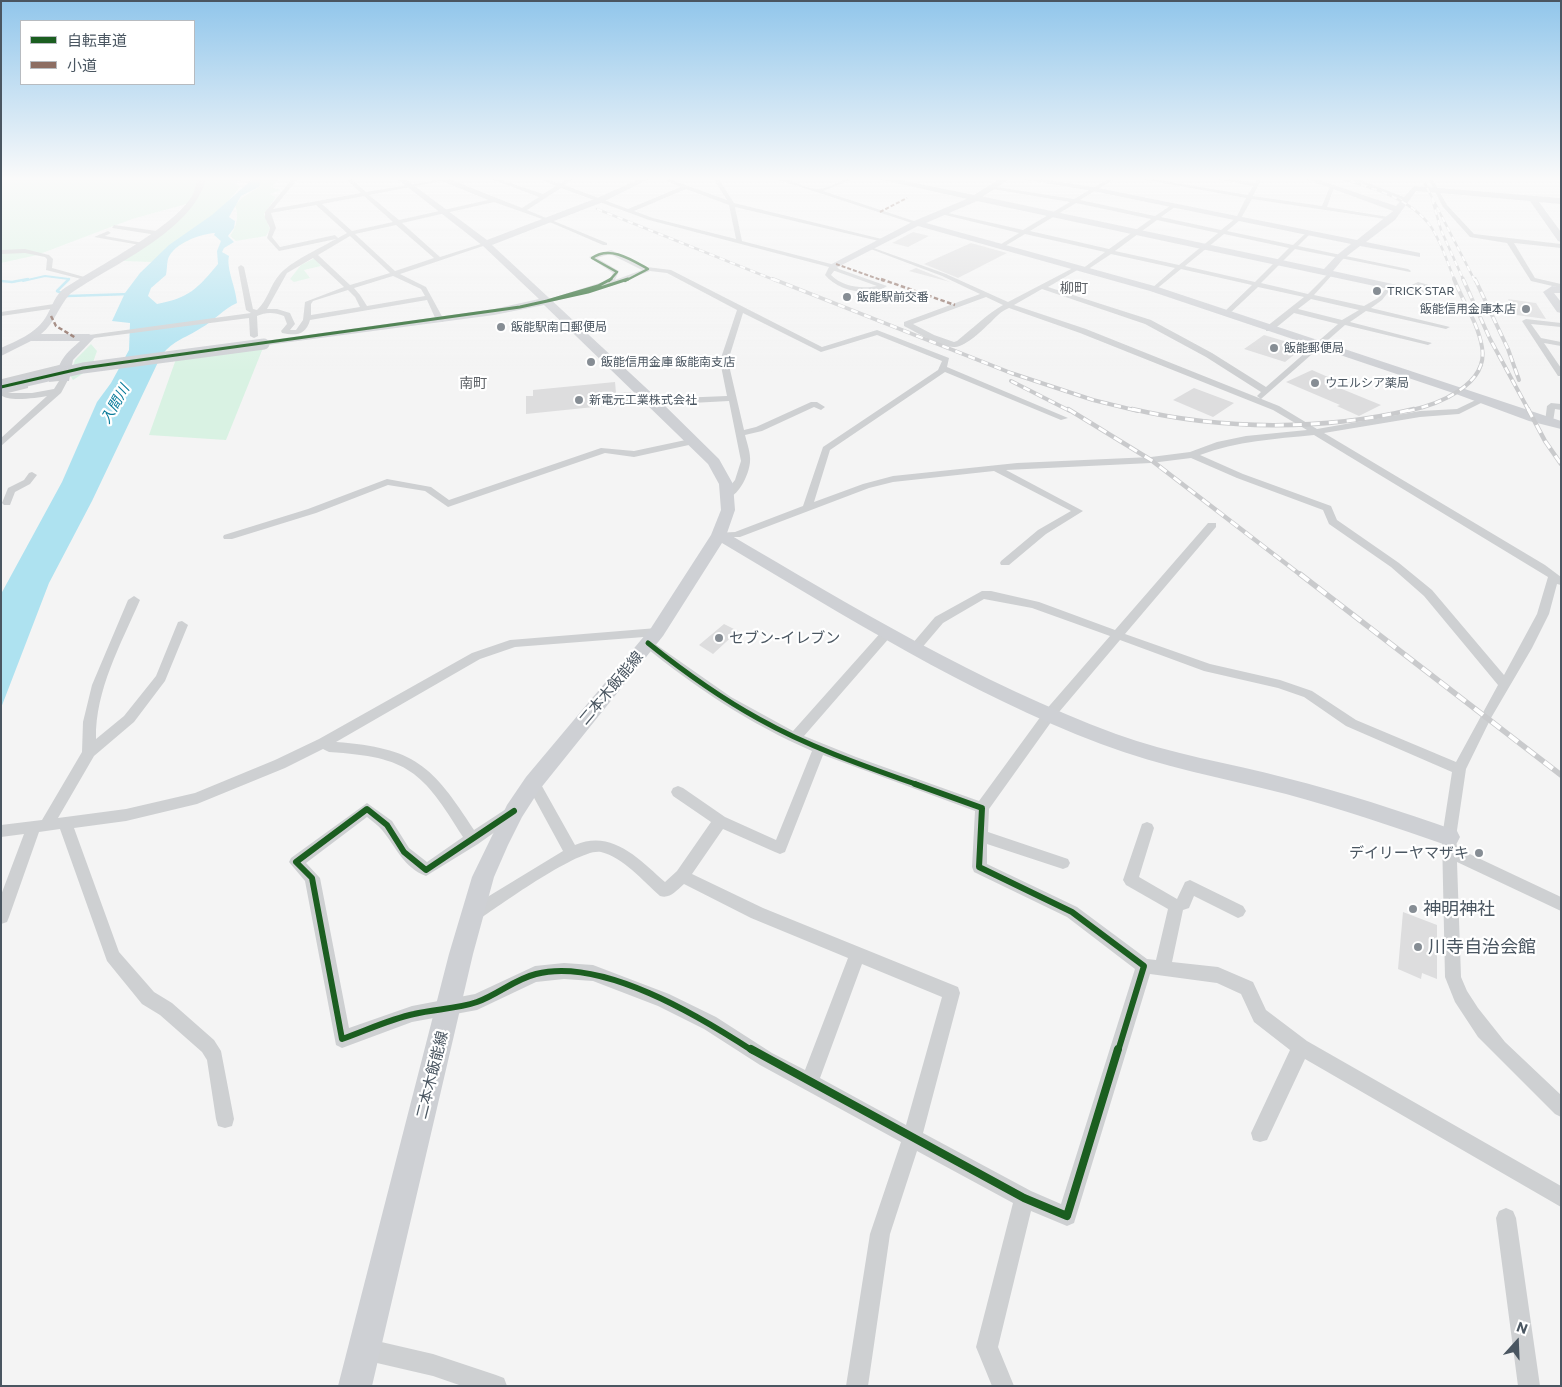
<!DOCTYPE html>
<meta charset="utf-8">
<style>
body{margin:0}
#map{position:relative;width:1562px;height:1387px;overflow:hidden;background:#f4f4f4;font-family:Commissioner,"Noto Sans JP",sans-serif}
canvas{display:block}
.frame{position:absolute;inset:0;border:2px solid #4a5661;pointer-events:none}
.legend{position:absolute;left:20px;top:20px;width:175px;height:65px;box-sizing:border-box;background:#fff;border:1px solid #b7bbc0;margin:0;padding:6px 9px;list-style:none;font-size:15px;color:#4a5661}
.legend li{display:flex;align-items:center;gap:10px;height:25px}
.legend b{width:25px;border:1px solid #b7bbc0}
.north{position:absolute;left:1492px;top:1317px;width:50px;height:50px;-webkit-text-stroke:4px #fff;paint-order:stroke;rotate:20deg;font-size:14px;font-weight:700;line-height:20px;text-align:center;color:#4a5661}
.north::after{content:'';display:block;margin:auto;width:18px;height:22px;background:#4a5661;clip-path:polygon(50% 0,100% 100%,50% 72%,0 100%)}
</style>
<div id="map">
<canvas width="1562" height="1387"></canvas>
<div class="frame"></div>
<ul class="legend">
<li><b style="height:6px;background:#1b5e20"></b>自転車道</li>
<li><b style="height:6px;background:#8d6e63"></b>小道</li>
</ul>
<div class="north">N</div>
</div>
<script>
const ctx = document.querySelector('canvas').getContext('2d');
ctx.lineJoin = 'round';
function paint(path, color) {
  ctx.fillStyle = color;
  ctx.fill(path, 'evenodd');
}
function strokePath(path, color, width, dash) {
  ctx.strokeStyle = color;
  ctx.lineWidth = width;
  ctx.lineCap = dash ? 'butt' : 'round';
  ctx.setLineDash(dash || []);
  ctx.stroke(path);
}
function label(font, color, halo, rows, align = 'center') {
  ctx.font = font + ' Commissioner,"Noto Sans JP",sans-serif';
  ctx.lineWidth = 4.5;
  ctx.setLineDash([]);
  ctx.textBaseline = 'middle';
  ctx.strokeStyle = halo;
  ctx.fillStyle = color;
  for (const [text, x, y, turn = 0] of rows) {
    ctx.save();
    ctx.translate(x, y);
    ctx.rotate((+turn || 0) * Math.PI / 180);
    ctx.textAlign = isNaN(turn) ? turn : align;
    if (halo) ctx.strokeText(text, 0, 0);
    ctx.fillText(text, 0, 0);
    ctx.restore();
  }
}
const green = new Path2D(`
 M1,178H244L235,183L240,187L201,233L151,262L123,261L194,202L132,219L37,255L1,263Z
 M262,178H280L271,187L281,190L270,194L276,197L264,214L270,229L266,236L236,241L230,236C237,225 239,217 235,205L243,197L261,186L255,183Z
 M315,258L321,266L304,270L310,278L294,282L290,279L301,265Z
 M91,344L97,351L91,368L73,380L70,375L75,360Z
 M263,348L226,440L149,435L176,359Z`);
const water = new Path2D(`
 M254,178H266L261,181L259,187L241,196L229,217L235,221L234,228L228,236L234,242L224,248L222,252L229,256C226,268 236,288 237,303C223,309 214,321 201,328C184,339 171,341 160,358L92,501L49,583L1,708V594L62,482L97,402L111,383L129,350L130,323L112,321L125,293L140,273L169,245L212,215ZM215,233L214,235L221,241L217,251L218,264C197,289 189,298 157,304L148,296L151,288L166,275C167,270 167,263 168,259C174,243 200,234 215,233Z`);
const streamFar1 = new Path2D(`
 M23,281L45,276L69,279L67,281`);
const stream = new Path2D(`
 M69,279L57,291L68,296L130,294
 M1,281L12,282L28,279`);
const building = new Path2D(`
 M913,232L929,236L908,247L892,243Z
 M971,243L1007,253L958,278L924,264Z
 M916,268L941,278L950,282L909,271Z
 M1508,299L1536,303L1546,319L1516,315Z
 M1264,335L1304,347L1285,362L1244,349Z
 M1312,370L1344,384L1337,387L1381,405L1359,416L1337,406L1340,405L1286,382Z
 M615,382L616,393L631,392L633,403L526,414V396H533V390Z
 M1194,388L1234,403L1213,417L1173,400Z
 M724,624L738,631L713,654L699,645Z
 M1403,912L1437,925V979L1422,973L1421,979L1398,969Z`);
const street = new Path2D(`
 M293,178H304L297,180L273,209L361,193L345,178H350L366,192L450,178L449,179L522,208L539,197L489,178H495L543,194L556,186L537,178H543L560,184L569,178H574L564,185L628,209L681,187L660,178H666L727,200L713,178H718L734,203L886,240L883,242L735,207L742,241L835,265L839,269L887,286C870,298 838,291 825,275L829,267L649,220L561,188L527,210L607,243V245H603L545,220L494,202L402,223L440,257L484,243L489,244L400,274L426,287L444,320L443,322H437L427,300L310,320C306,335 296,336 282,333L281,331L287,324L284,316C274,312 266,312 257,316L258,336L254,338L250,336L249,318L86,339L85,337L89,335L251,313L246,310L238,267L241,265L244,267L253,309L257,310C268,300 270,285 280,274C290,262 322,247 336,239L279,251L267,238L270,228L265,218V212ZM442,181L488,200L399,220L369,195ZM686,189L729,205L736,239L653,218L634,211ZM364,196L393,222L352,231L322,204ZM316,205L347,233L338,238L335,235L280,247L272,237L276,228L271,213ZM396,225L434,258L395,271L355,234ZM350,236L390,273L350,285L318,255ZM313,258L344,287L305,302L303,320L296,330H290L295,324L290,313L277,309H267L287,273ZM834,271H835L877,286C862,289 843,287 831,275ZM393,276L421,289L425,296L367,306L360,295L354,288ZM348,290L355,297L360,307L311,315V304L313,301Z
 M773,178C788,176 802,188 816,189C829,190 842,178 855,178L823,191L920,223L915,224Z
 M1110,178H1116L1080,200L1155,216L1173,204L1175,207L1161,217L1221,230L1236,218L1246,198L1136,178H1146L1248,195L1253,186L1211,178H1221L1255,183L1258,178H1262L1253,196L1322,206L1330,186L1335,185L1327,207L1395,218L1392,220L1252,199L1240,220L1227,231L1293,245L1308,231L1311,233L1298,246L1408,269L1411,271L1410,272L1295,249L1261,283L1308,294L1330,272L1333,274L1314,295L1364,306L1378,298L1390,284L1393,286L1382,300L1371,308L1450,327L1446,329L1366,311L1350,322L1432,343L1428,345L1345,325L1261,399L1257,396L1261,392L1206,357L1145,324L1042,289L1014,305L1086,329L1279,406L1317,429L1420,411L1457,409L1482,397L1489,399L1459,414L1420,417L1324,433L1545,565L1561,577V585L1557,584L1549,614L1532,648L1491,718L1466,769L1456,837L1457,848L1561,897V911L1457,862L1461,977L1467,991L1478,1008L1505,1042L1561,1095V1117L1555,1114L1478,1037L1455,1002L1445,977L1442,837L1452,772L1346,726L1304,697L1278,688L1204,671L1120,640L1054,718L989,809L988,832L1068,859L1070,863L1068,867L1063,869L987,844V864L1077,907L1147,959L1156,960L1168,909L1126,885L1123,880L1142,824L1147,822L1152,824L1154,828L1139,877L1177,899L1185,882L1190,880L1243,906L1246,911L1243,916L1238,918L1194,896L1189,908L1183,910L1172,962L1218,967L1253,982L1266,1010L1307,1041L1561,1186V1207L1305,1059L1267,1140L1260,1142L1253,1140L1251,1133L1290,1050L1254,1022L1241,994L1217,983L1150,974L1074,1223L1067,1226L1031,1211L998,1347L1014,1386H992L976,1347L1013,1203L917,1151L890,1234L868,1386H846L870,1234L901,1142L760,1065L704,1029L658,1006L593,981L564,979L536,982L477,1010L412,1022L342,1048L336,1045L305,881L289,862L291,858L367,803L392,821L409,848L427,862L463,837C422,771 409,757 329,752L323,749L285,768L197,804L126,821L74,828L119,952L154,992L172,1003L214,1040L221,1051L234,1119L232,1126L225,1128L218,1126L216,1119L207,1060L202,1052L160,1015L142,1004L107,961L60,829L39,832L9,917L7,922L1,924V895L24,834L1,837V825L42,820L82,752L83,722L92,685L128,600L134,596L140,600C121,644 95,690 96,739L124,716L156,676L178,622L182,621L188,625L165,681L134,722L94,756L58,818L126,809L195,793L275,760L319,739L472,653L510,640L657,628L663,632L657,636L515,647L480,659L336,742C415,748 432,765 474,830L506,809L511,807L516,809L518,813L516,817L478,844L426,876C404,868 396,847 382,830C378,825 372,821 367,817L306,863L320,878L349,1028L412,1006L475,994L535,966L564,963L593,965L669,994L716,1017L772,1053L805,1070L848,958L751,918L684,884C676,891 670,899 660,896C643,881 623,857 601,852C580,847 499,906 478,920L472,922L466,920L464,915L466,910L563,851L526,783L528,779L533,778L538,779L575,845C612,829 639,859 665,882L677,871L711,822L673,796L671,792L673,788L678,786L683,788L725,817L776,840L812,751C750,724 696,688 644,646L642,643L648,639L731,697L793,731L883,630H891L893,633L891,636L804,736L856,757L979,801L1044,712L1110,636L1032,608L984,599L943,623L920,650H912L910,647L912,644L935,617L982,591H991L1039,602L1115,630L1208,523H1216V527L1125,634L1210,664L1280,680L1312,691L1356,720L1456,762L1498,685L1424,596L1391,567L1329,524L1323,510L1237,478L1191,458L1151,463L1006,470L1083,511L1046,534L1009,565H1001L1000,563L1001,561L1038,530L1071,511L994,471L893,482L869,488L740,537H715V533L735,532L803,506L823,447L938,370L942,361L877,335L821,352L743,313L728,361L744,430L756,427L811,402H817L825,407L821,410L814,407L762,431L745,435C747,443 751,454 750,462C749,474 740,494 728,498L723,495L735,480L741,461L729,401L654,405L650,402L654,399L727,396L720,361L737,310L667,273L650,271L611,286L547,303L543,301L609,280L613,273L589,257L611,250L647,267L671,270L822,347L877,330L949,358L947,367L1068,418L1061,420L945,372L830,450L814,502L863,484L893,476L1017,463L1151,457L1190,452L1217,442L1246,436L1307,430L1273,410L1080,333L1009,308C1000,312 997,316 991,322C982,330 967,346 955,347C942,348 916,332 904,326V322L980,294L942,276L868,248V246L946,274L1008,302L1075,267H1079V269L1048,287L1151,320L1212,353L1266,387L1338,324L1294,313L1272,331H1266V327L1304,297L1258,287L1227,316H1224V312L1252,285L1181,269L1154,291L1151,289L1152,288L1175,268L1111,254L1084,272L1082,271V269L1105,252L1025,234L1000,249L998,246L1019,233L941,214L944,212L1023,230L1070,202L992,189L990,186L1074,199ZM1076,203L1151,219L1109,249L1030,231ZM1157,220L1218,233L1179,265L1115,251ZM1224,234L1289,248L1255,282L1185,266ZM610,254L642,270L615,280L619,271L597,258ZM986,297L1003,305C988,313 971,330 957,341L954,342L934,335L913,324ZM1311,299L1359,310L1342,320L1298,309ZM1314,435L1548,577L1537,614L1504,675L1432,590L1399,563L1337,520L1331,506L1243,474L1200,455C1237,441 1275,439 1314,435ZM823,755L975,811L972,867L974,872L1067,917L1135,969L1061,1204L1031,1191L923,1133L960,993L958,987L763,908L692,874L723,829L775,852L780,854L785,852ZM862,964L942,997L906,1125L820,1078Z
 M1348,178H1355L1409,199L1404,200Z
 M1428,178H1432L1447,205L1474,234L1561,244V248L1514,243L1535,278L1561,284V288L1531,281L1507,243L1470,237L1443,207Z
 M114,225L157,231L160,233L157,235L112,228Z
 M108,231L111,233L105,236L143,243L140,245L94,237Z
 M25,249L49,255L53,259L52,268L88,278L85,280L46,270L47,259L45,257L25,253L1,254V250Z
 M1418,282L1429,285L1434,291L1418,295L1395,288L1398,286L1407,287ZM1419,286L1426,290H1412Z
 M54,304L58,306L57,308L1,316V312Z
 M1526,319L1561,323V327L1531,324L1541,338L1561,342V346L1544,343L1561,368V376H1558L1522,321Z
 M63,364L67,366L66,368L5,383L1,381L2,379Z
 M65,376L69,378L61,393L1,446V438L47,396C37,398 7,402 1,395V390L25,384H28V388L8,393H32L54,389L59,381L49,382V378Z
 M1551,403L1561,404V410L1555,409L1553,422L1549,425L1545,422L1547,406Z
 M695,438L698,439V443L634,457L605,453L448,507L425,491L388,485L316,513L232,539H224L223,537L224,535L308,509L387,479L431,487L449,500L601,448L634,451Z
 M32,472L37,475L30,484L15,492L10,505H4L2,503L8,488L24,480L29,473Z
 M1506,1208L1513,1211L1516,1218L1540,1386H1518L1496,1218L1499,1211Z
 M364,1338L433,1354L496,1375L504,1378L507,1386H462L433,1376L364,1360L356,1357L353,1349L356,1341Z`);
const secondary = new Path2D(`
 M198,178H206C194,231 111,265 70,294C58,307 55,323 41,334H89L95,337L73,360L69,381H61C52,364 69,351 80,341H31L1,356V348C16,341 34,334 44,320C51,310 53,299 62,290C96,267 172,229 192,196C195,191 196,184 198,178Z
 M396,178H404L487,240L597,198L642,178H651L603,202L492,245L658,399L719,459L733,484L735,510L727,533C853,607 979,683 1116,734C1171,754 1229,763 1286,778C1343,792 1400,811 1457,831L1460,837L1457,843L1449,846C1395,827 1341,809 1286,794C1224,778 1161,767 1101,744C967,693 845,616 722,543L663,636L540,789L522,817L508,845L494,877L473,954L372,1386H338L449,954L472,877L507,805L526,777L651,628L711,535L721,510L719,484L708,464L544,305L494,315L260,346V342L264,341L494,309L539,299L483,246Z
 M1016,178H1033L1093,187L1357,240L1393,211L1303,178H1313L1396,206L1414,186L1561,198V204L1539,202L1561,232V242L1558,241L1530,201L1416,191L1395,220L1366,242L1420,253V257L1360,246L1343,259L1333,271L1402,286L1403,288L1398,291L977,201L926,223L1158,287L1561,421V429L1529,421L1456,394L1150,291L918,226L836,268L828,266L914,221L976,195L1324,269L1337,255L1351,244L1093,191Z
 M1552,286L1561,287V293H1554L1561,302V313L1557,312L1543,292Z`);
const primary = new Path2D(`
 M874,178H890L974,195L1001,178H1011L976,201Z`);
const railFar3 = new Path2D(`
 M1340,178C1371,188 1408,197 1429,224C1441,240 1447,262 1455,281
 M1422,178L1475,281
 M1432,199L1441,230L1464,281
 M597,209L777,281`);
const railFar2 = new Path2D(`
 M773,279L1011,373L1093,400L1138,411
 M1463,279L1490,339L1529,411
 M1475,279L1508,349L1519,380
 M1011,381L1070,411
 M1408,411C1437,405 1489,385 1482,347C1478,323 1463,302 1454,279`);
const railFar1 = new Path2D(`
 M1068,409L1151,460L1302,576
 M1132,409C1222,430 1324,431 1414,409
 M1528,409L1545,441L1561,464`);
const rail = new Path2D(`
 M1300,574L1561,775`);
const secondaryBridge = new Path2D(`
 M1,387L83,368L264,344`);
const quietFar1 = new Path2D(`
 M880,212L907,198
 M836,264L884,281`);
const quiet = new Path2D(`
 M881,279L955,305
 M51,316L56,326L76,338`);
const cyclewayFar4 = new Path2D(`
 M609,281L617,272L592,258C610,245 632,260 648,269L625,281`);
const cyclewayFar3 = new Path2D(`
 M547,301L598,286L611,279
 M1,387L83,368L520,307L588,292L628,279`);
const cyclewayFar2 = new Path2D(`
 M648,643C683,671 719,697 759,719C809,747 864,766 918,785`);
const cyclewayFar1 = new Path2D(`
 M915,784L982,808L979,867L1072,912L1144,966L1118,1051
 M514,811L426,870L404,852L387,825L367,809L296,862L312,878L342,1039C365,1031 390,1019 414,1014C434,1009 457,1009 477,1002C497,995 515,979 536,974C602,957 699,1016 753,1051`);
const cycleway = new Path2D(`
 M751,1049L1024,1198L1067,1216L1118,1049`);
const markers = [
 [1377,291,5,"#868d94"],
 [847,297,5,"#868d94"],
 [1526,309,5,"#868d94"],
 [501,327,5,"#868d94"],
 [1274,348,5,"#868d94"],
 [591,362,5,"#868d94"],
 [1315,383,5,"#868d94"],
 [579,400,5,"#868d94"],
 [719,638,5,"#868d94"],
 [1479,853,5,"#868d94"],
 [1413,909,5,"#868d94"],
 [1418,947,5,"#868d94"]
];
const farPoinames = [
 ["TRICK STAR",1387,291],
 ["飯能駅前交番",857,297],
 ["飯能信用金庫本店",1516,309,"right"],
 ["飯能駅南口郵便局",511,327],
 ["飯能郵便局",1284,348],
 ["飯能信用金庫 飯能南支店",601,362],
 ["ウエルシア薬局",1325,383],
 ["新電元工業株式会社",589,400]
];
const farNeighbourhoodnames = [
 ["柳町",1074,288],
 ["南町",473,383]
];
const farWaternames = [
 ["入間川",115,404,-60]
];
const poiNames = [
 ["セブン-イレブン",729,638],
 ["デイリーヤマザキ",1469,853,"right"]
];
const streetNames = [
 ["二本木飯能線",611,688,-50],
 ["二本木飯能線",432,1075,-76]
];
const nearPoinames = [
 ["神明神社",1423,909],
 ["川寺自治会館",1428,947]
];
paint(green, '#d9f2e3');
paint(water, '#aee2f0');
strokePath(streamFar1, '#aee2f0', 2);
strokePath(stream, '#aee2f0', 2.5);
paint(building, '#ddddde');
paint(street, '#ced0d2');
paint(secondary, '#ced0d4');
paint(primary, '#caced1');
strokePath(railFar3, '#c9cacc', 2.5);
strokePath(railFar2, '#c9cacc', 4);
strokePath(railFar1, '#c9cacc', 4.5);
strokePath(rail, '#c9cacc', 5.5);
strokePath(railFar3, '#fff', 2, [5.5]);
strokePath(railFar2, '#fff', 2.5, [7]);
strokePath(railFar1, '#fff', 3, [9]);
strokePath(rail, '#fff', 4, [11]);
strokePath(secondaryBridge, '#ced0d4', 11);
strokePath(quietFar1, '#8d6e63', 2, [4, 2]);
strokePath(quiet, '#8d6e63', 2.5, [4.5, 2.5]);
strokePath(cyclewayFar4, '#1b5e20', 2.5);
strokePath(cyclewayFar3, '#1b5e20', 3);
strokePath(cyclewayFar2, '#1b5e20', 5);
strokePath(cyclewayFar1, '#1b5e20', 6);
strokePath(cycleway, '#1b5e20', 8);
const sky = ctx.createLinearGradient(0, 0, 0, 372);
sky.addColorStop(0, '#91c6eb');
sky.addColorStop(0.48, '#fafafa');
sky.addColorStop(1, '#fafafa00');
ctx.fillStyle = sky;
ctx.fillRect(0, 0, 1562, 372);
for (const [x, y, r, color] of markers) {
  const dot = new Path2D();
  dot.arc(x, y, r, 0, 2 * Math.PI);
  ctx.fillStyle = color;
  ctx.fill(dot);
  strokePath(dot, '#fff', 2);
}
label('12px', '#4a5661', '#fff', farPoinames, 'left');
label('14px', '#5f6368', '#fff', farNeighbourhoodnames);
label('italic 14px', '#0c7c9b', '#fff', farWaternames);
label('15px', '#4a5661', '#fff', poiNames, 'left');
label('15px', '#4a5661', '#fff', streetNames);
label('18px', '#4a5661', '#fff', nearPoinames, 'left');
</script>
